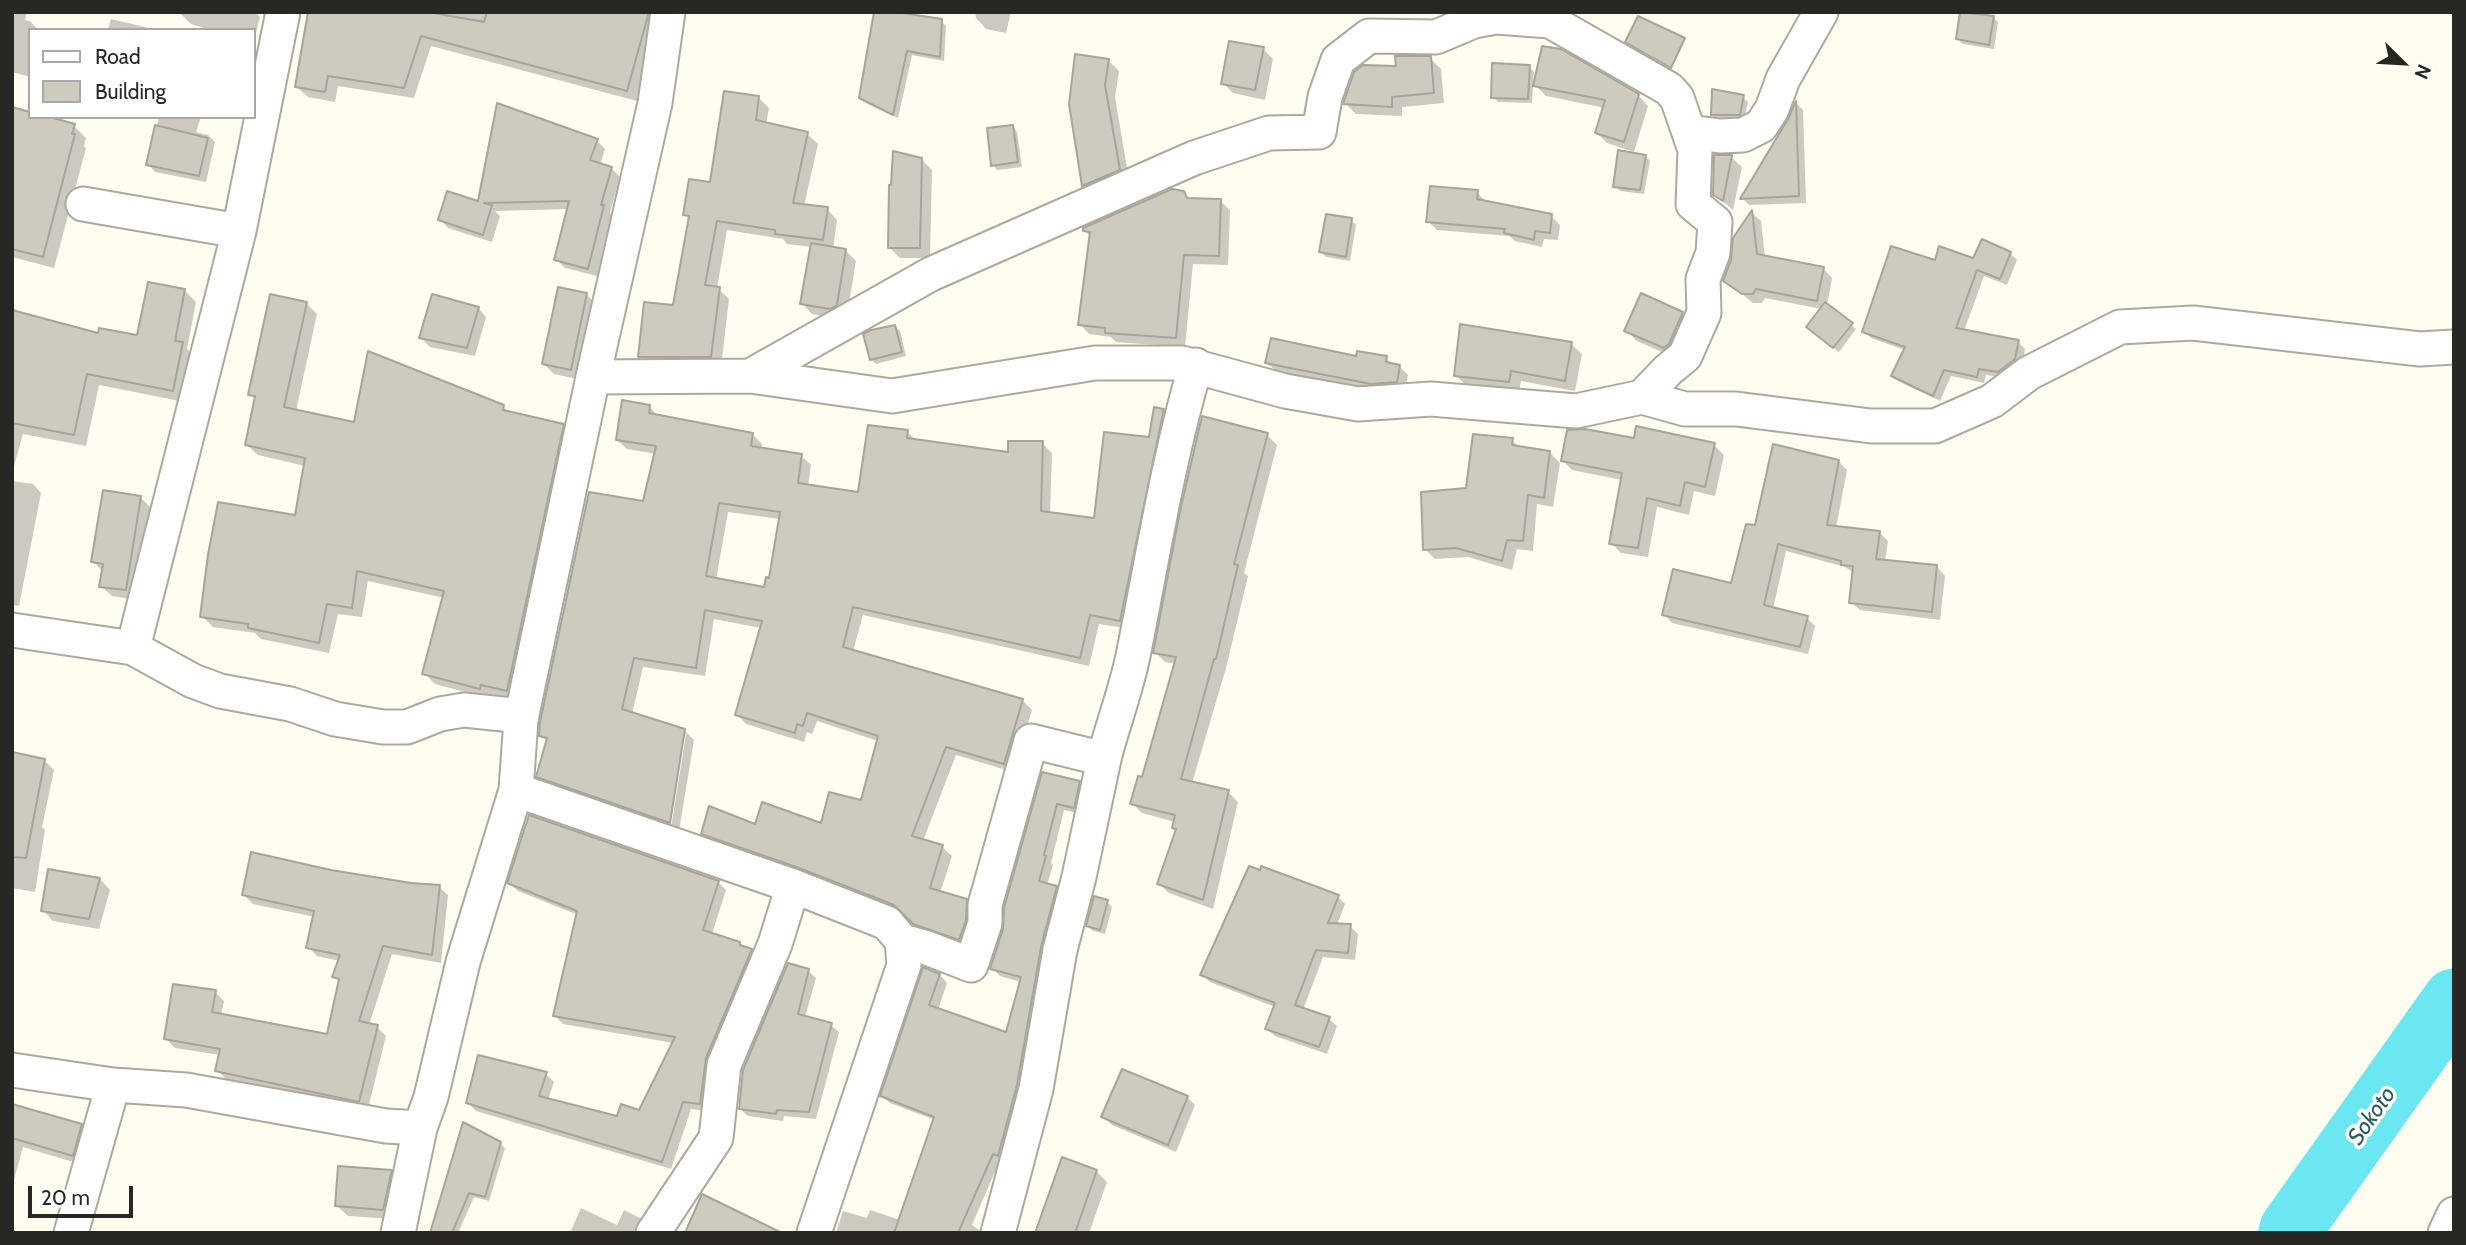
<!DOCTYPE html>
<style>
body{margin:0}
#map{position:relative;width:2466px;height:1245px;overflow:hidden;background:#fffcf0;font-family:Cabin,sans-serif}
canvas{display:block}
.frame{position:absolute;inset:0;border:14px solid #282723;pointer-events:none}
.legend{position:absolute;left:28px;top:28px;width:228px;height:91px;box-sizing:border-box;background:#fff;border:2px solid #a9a9a7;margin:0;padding:9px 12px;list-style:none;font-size:21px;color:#282723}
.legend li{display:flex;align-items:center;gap:14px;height:35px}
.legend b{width:35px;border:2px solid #a9a9a7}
.north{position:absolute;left:2368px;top:28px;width:70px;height:70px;-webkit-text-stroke:5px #fff;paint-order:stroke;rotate:114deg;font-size:19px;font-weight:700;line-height:28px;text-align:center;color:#282723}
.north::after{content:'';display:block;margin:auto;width:24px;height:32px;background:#282723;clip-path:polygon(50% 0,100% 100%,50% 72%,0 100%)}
.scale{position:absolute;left:28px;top:1186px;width:105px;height:32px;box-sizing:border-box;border:4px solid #282723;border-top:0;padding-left:9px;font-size:21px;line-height:24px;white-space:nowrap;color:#282723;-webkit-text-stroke:5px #fff;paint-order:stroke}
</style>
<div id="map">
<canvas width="2466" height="1245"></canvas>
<div class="frame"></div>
<ul class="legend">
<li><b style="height:9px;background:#fff"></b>Road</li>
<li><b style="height:19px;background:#cdcabe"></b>Building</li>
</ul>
<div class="north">N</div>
<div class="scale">20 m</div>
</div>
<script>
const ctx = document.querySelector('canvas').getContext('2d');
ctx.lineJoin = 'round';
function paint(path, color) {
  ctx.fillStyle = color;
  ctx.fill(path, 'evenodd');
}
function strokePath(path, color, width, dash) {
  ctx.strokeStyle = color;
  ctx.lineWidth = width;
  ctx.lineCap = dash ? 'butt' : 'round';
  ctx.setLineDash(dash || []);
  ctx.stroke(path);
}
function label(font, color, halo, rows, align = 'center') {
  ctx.font = font + ' Cabin,sans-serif';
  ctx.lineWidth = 7;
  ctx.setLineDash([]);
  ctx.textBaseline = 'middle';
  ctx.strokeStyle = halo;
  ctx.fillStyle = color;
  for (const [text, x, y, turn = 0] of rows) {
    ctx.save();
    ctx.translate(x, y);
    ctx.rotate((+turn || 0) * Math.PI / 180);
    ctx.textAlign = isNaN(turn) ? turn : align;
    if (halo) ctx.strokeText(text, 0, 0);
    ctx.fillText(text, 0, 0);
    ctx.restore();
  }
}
const shadow = new Path2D(`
 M12,12H27L25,20L30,21L38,30H30V77L12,72Z
 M179,12H255L260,17L254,41V30H211L191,24Z
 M310,12H659L657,31L637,101L431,46L414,98L338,86L335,102L308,97L297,87Z
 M876,12L941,21L946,26L944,61L912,55L898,118L866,103L861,98Z
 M975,12H1011L1006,33L986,29L976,18Z
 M1993,17L1998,22L1994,49L1963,44L1958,39Z
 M111,19L158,30H108Z
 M1263,49L1273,59L1265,100L1233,93L1223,83Z
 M1430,58L1441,69L1444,103L1402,107V116L1356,114L1345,103L1398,68Z
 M1108,60L1119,71L1115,97L1129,180L1094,196L1084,185L1071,104Z
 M1529,67L1534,72L1532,103L1498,102L1493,97Z
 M1535,85L1638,95L1648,106L1634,152L1607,143L1597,133L1605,108L1546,96Z
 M1743,97L1748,102L1744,119L1717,120L1712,115Z
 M759,98L769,108L766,125L807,134L818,144L804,206L827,209L837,220L833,249L846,251L856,261L847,315L841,319L812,314L802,303L812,247L787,244L783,239L727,230L717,288L729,299L721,367H651L640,357L674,307L690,219L685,214L712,184Z
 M1797,104L1803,110L1806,203L1749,205L1742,198L1790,120Z
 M12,109L30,117L74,126L86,138L84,146L86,148L54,268L12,257Z
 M159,117H201L196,132L208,135L215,142L206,182L155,172L148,164Z
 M1013,127L1017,132L1022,167L997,170L993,165Z
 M597,141L605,149L600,165L611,168L620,177L610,213L612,216L597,276L565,268L556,259L569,209L495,211L500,216L492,242L448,228L440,219L479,203Z
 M1645,156L1650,161L1644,194L1620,191L1615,186Z
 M1731,157L1742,167L1733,210L1714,194Z
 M921,159L932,170L930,258H900L889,247Z
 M1183,192L1191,200L1220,201L1230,210L1228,265L1193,264L1185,347L1116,342L1111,337L1089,334L1080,324L1091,237L1085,231Z
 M1477,192L1486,202L1551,216L1560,225L1558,240L1544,239L1542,247L1515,241L1509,236L1437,230L1428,221Z
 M1752,213L1761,221L1765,257L1823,268L1832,278L1827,305L1856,329L1839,352L1813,332L1822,309L1765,298L1762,303H1753L1725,280Z
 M1351,220L1356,225L1350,261L1326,257L1321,252Z
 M2010,253L2017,260L2007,285L1984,276L1964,331L2018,342L2025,349L2022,366L2006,378L1986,375L1984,383L1951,376L1940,401L1900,382L1893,375L1905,350L1871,338L1864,331L1936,262L1974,260Z
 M184,290L196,302L187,349L194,356L185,402L99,385L86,446L23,434L12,473V311L99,335L139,337Z
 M587,295L597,305L581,380L554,374L544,364Z
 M1642,296L1682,314L1693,324L1675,358L1637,341L1626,330Z
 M306,303L317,314L296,411L355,424L503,407L510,413L563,425L573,436L518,701L492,694L491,699L435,684L424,673L444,598L368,581L362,617L338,614L329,653L261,639L255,633L213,627L202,616L296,517L305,466L258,455L247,445L256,401L250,394Z
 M478,308L486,317L475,356L430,347L421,338Z
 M895,326L900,331L906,356L876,364L871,359Z
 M1571,344L1582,354L1575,391L1521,381L1519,392L1466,386L1456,375Z
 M1358,358H1386L1393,365L1399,366L1408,375L1405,390L1381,392L1276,371L1267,363Z
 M650,407L659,417L752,434L762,444L761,450L801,456L811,465L808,486L860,494L907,432L917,441L1009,454L1042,443L1052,453L1050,514L1095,520L1151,439L1163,410L1173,420L1130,629L1099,624L1089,666L863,615L853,651L1022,700L1032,710L1013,772L956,755L923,841L942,847L952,856L940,893L966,901L976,910L969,948L924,933L906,914L811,877L712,843L703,833L756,826L822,825L862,802L878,741L817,721L812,734L807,732L804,742L746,724L737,714L761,628L714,619L705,676L643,667L632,714L685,731L694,740L679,831L671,828L686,734H683L667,827L548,786L538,776L548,742L541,735L644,503L656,454L627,449L617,440ZM728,512L780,519L770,580L766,589L716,580Z
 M1267,435L1277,445L1244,573L1248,576L1226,668L1192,783L1228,792L1238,802L1213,909L1169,893L1159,884L1177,831L1174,827L1175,822L1142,813L1132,803L1144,779L1176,664L1165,662L1155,652Z
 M1512,440L1520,448L1550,453L1560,463L1553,507L1537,504L1533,551L1517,549L1512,570L1468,557L1435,559L1425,549L1468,489Z
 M1635,440L1714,445L1724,455L1715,496L1694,491L1689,515L1657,507L1648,557L1621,553L1611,543L1622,480L1572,470L1562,460Z
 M1838,461L1847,470L1836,528L1879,532L1888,541L1885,561L1937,567L1945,576L1940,620L1860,610L1851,602L1854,573L1845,567L1786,551L1773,609L1807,618L1815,626L1808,654L1672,623L1664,614L1732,585L1756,528Z
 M12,481L33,484L41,493L19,606L12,605Z
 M140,497L151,508L136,600L112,596L101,586L103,572L93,561Z
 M12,754L44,760L54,770L42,827L45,830L35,892L12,888Z
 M1043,775L1079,782L1087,790L1081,814L1064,810L1051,863L1053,865L1047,885L1056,888L1063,895L1024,1093L1000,1160L972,1225L984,1233H836L843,1211L867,1218L870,1210L900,1220L935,1120L890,1103L882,1096L940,975L947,983L938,1010L1007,1034L1021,982L1000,976L992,968L1005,929Z
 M331,872L411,885L439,887L448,895L441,963L392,954L369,1025L377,1027L386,1036L368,1109L226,1079L217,1070L220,1055L175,1048L166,1039L215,992L224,1001L221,1015L328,1036L340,982L334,976L340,961L317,956L308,947L315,917L253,904L244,895Z
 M100,879L110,890L99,929L53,921L43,910Z
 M718,882L726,890L712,934L740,943L759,958L708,1111L691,1109L671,1169L476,1111L468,1103L546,1074L554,1082L548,1100L618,1118L640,1112L674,1043L563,1024L555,1016L578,915L518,891L509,883Z
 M1338,897L1345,904L1337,925L1350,926L1358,934L1355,960L1323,957L1303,1010L1329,1019L1337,1026L1327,1054L1275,1036L1267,1029L1275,1007L1210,982L1202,975Z
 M1107,902L1112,907L1105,934L1093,931L1088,926Z
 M808,971L816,978L805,1017L831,1025L839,1032L816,1119L784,1116L783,1121L748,1116L740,1109Z
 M1187,1097L1195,1105L1176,1152L1112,1125L1103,1116Z
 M12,1106L81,1126L91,1136L83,1165L23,1147L12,1187Z
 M500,1143L505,1148L489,1201L474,1197L458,1233H432Z
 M391,1171L401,1182L393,1219L348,1216L337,1206Z
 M1096,1171L1107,1182L1089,1233H1041Z
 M581,1208L617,1225L624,1210L640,1218L647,1225L643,1233H570Z`);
const river = new Path2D(`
 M2290,1233L2291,1229L2454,1000`);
const building = new Path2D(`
 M308,12H428L484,22L487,12H649L627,91L421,36L404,88L328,76L325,92L295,87Z
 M874,12H896L942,19L940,57L907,51L893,115L859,98Z
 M1960,12L1994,16L1989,45L1956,39Z
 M1638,16L1685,38L1671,68L1625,42Z
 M1229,41L1264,47L1255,90L1221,84Z
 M1542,46L1561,49L1639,94L1624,142L1595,133L1605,100L1533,86Z
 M1075,54L1109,59L1105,85L1120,170L1082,186L1069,104Z
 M1395,56H1431L1434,93L1392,97V107L1343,104L1354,72L1363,65L1396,66Z
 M1492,63L1530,65L1528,99L1491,98Z
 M1712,89L1744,95L1740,115H1711Z
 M724,91L759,96L756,120L808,132L793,203L828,207L823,240L775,234V230L717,221L705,285L720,287L711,357H638L644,302L673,305L689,216L683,215L689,179L710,182Z
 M1796,101L1799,196L1740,199L1788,119Z
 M497,103L598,139L590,160L612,167L601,205H604L588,269L554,260L569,201L484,203L492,205L483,235L438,220L447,191L478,201Z
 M12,107L30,112V117H50L75,124L72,134H75L43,257L12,249Z
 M155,125L208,138L199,176L146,165Z
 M1013,125L1018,162L991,166L987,128Z
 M1618,150L1646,155L1640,190L1613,187Z
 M893,151L922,158L920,248H888L889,185H891Z
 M1714,155H1732L1723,201L1713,195Z
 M1430,186L1478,190L1477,199L1552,214L1550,233L1535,231L1534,240L1504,233L1505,229L1426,222Z
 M1172,189L1184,191L1187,198L1221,199L1219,256L1184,255L1176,338L1105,333V328L1078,325L1090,232L1083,231V228Z
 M1752,210L1757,254L1824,267L1817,301L1756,289L1753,294H1742L1723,281L1731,260L1733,238Z
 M1326,214L1352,218L1346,257L1319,252Z
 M1982,239L2011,252L2000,279L1977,270L1956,328L2019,340L2015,359L1998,372L1979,369L1977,377L1944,370L1933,396L1891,376L1905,347L1862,332L1891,246L1935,260L1939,246L1973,258Z
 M811,243L846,249L837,305L830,309L800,304Z
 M148,282L185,289L175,341L183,342L173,391L87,374L74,435L12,423V310L98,333L99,328L137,335Z
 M558,287L587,293L571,370L542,364Z
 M1641,293L1683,312L1669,344L1664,348L1624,331Z
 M270,294L307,302L284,407L354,422L368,351L504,405L503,410L564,424L507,691L481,685L480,689L422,674L444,591L357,571L352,608L327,604L319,643L248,628V624L200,617L208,555L218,502L295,515L305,458L245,445L255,396L248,395Z
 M432,294L479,307L467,348L419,338Z
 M1825,302L1853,323L1833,348L1806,327Z
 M1460,324L1572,342L1565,381L1511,371L1509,382L1454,376Z
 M895,325L902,352L870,360L863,334L871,330Z
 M1271,338L1356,356L1357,351L1387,356L1386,362L1400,365L1397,382L1371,384L1265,363Z
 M622,400L650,405L649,413L753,433L751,446L802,454L798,483L858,492L868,425L908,430L907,438L1008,452V441H1043L1041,511L1094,518L1104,432L1149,437L1154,407L1164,409L1120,621L1090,615L1080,658L853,607L843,647L1023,699L1004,764L946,747L912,836L943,845L930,888L967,899L966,920L959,940L913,924L894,905L799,868L701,834L709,806L755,824L762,802L821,823L829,792L861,800L878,736L807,713L803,726L797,724L795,733L735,715L762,621L705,610L696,668L634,658L622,709L685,729L670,823L536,777L547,738L539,736L540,722L589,492L643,501L656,446L616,440ZM719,503L780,512L769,578L766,577L764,587L706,576Z
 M1202,416L1268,433L1234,564L1238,565L1216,659H1214L1181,779L1229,790L1203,900L1157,884L1176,829L1172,828L1175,815L1130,804L1138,776L1142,777L1176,657L1153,653L1180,511Z
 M1636,426L1715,443L1705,487L1685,482L1680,506L1647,498L1638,548L1609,544L1622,473L1561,461L1567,430L1585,429L1634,438Z
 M1473,434L1513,438L1512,445L1550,451L1544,498L1528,495L1523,541L1507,540L1502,561L1456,548L1423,550L1421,492L1466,488Z
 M1773,444L1839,460L1827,525L1880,531L1876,559L1937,565L1932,612L1849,603L1853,566L1841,565V561L1778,544L1764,605L1808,616L1800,647L1662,615L1673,569L1731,583L1746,524L1755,525Z
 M103,490L141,496L126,590L99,587L103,564L91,562Z
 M12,752L45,759L26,858L12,857Z
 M1042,772L1080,781L1074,808L1057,804L1044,855L1046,856L1039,881L1057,886L1041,947L1017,1085L998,1156L993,1154L958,1233H894L934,1117L880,1096L923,967L940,974L929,1005L1006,1032L1021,977L990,969L1003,929L1004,908Z
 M529,815L719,881L703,930L740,942V945L752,949L706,1058L700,1104L683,1102L662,1162L466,1103L478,1055L547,1072L539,1096L617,1116L621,1104L639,1110L675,1037L553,1016L577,911L507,883Z
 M251,852L331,870L411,883L440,885L432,955L383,946L359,1021L378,1025L359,1102L215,1071L220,1049L164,1039L173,984L216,990L212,1012L327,1034L339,979L332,977L340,955L306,948L314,911L242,895Z
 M1249,866L1260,870L1261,866L1339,895L1328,923L1351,924L1348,953L1316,950L1295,1005L1330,1017L1319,1047L1265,1029L1275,1003L1200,975Z
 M48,869L100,878L89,919L41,911Z
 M1094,896L1108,900L1100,930L1086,926Z
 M788,963L809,969L798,1014L832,1023L809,1112L777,1110L776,1114L739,1109L743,1070Z
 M1122,1069L1188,1096L1168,1145L1101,1117Z
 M12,1104L82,1124L73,1156L12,1138Z
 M463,1122L501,1142L485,1197L469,1193L452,1233H430Z
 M1062,1157L1097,1170L1075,1233H1035Z
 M338,1166L392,1170L383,1210L335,1206Z
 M702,1194L782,1233H685Z`);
const minor = new Path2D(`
 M1689,132L1720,136L1743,135L1761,126L1772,109L1783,79L1821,12
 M83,204L239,231
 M750,376L931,274L1194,158L1269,133L1319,132L1325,97L1338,60L1369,36L1436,37L1474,21L1496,17L1550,21L1669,89L1677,98L1695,150L1693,204L1715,222L1713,253L1703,279L1704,313L1685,356L1668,370L1642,397
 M593,377L750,376L892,396L1095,363H1182L1285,391L1358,404L1431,399L1576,411L1642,397L1685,409H1736L1871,426H1935L1992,401L2029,373L2120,327L2193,323L2420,349L2454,347
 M12,630L133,648L193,681L220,691L290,704L335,719L383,727H407L440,714L464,710L522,716
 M133,648L239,231L283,12
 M516,790L793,886L887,923L902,941L904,965L814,1233
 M902,941L927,948L971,965L985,923V905L1031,741L1104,759C1113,723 1127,688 1134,651C1153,556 1168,459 1196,365
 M12,1070L113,1085L186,1090L386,1126L420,1128L431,1097L463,962L516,790L521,719L593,377L655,103L668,12
 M71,1233L113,1085
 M398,1233L420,1128
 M653,1233L716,1138L724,1065L775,944L793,886
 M998,1233L1036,1089L1060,950L1079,877L1104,759
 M2445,1233L2454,1214`);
const waterNames = [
 ["Sokoto",2372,1116,-55]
];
paint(shadow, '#0003');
strokePath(river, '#6ae7f1', 63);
paint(building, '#cdcabe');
strokePath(building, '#a7a499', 2);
strokePath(minor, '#aca99e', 37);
strokePath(minor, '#fff', 33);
label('italic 23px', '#265b60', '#fff', waterNames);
</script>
